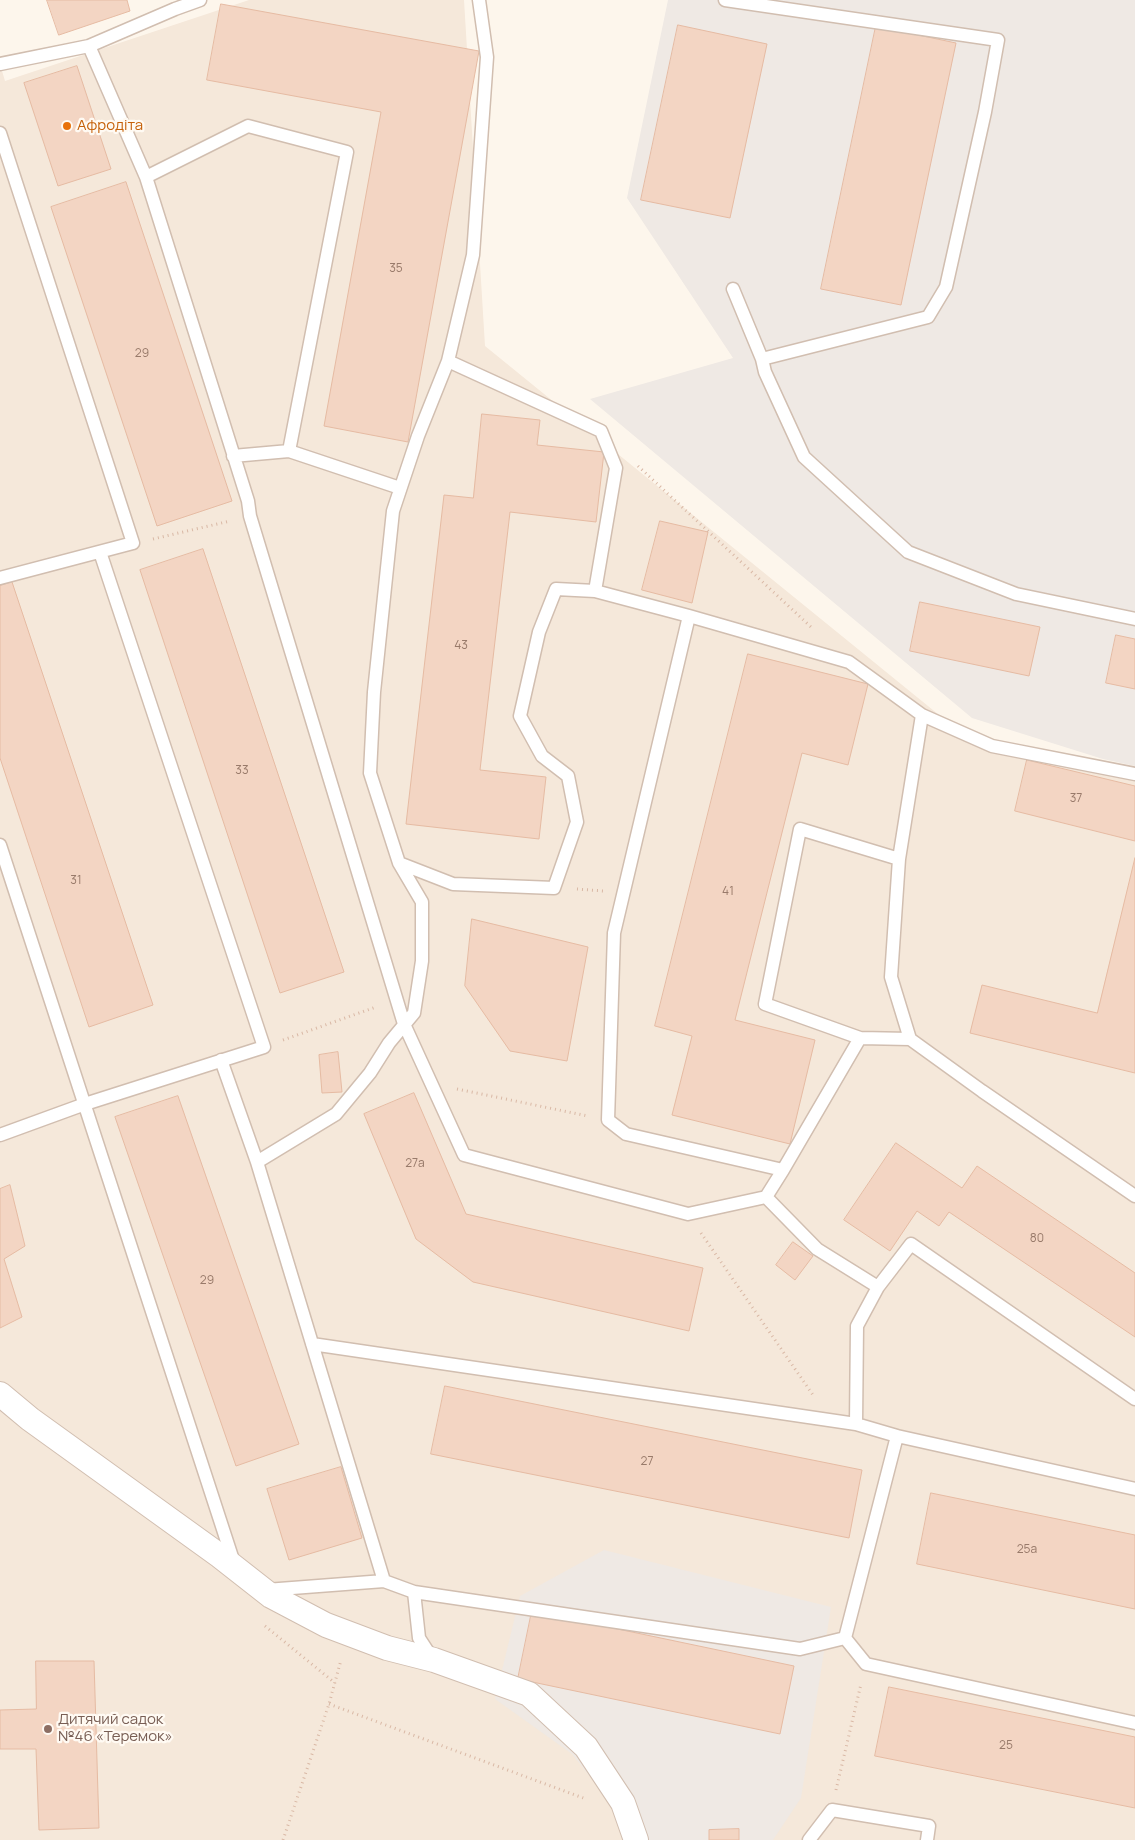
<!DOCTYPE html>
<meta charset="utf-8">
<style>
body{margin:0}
canvas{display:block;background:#fdf6ec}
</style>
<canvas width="1135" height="1840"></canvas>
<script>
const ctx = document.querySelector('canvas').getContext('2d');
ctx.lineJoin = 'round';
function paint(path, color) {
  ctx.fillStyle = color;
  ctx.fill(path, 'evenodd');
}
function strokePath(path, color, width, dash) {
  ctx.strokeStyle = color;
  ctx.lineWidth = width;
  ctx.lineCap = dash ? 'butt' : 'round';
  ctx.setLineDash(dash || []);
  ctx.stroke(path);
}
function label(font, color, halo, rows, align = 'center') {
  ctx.font = font + ' Manrope,sans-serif';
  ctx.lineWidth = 4.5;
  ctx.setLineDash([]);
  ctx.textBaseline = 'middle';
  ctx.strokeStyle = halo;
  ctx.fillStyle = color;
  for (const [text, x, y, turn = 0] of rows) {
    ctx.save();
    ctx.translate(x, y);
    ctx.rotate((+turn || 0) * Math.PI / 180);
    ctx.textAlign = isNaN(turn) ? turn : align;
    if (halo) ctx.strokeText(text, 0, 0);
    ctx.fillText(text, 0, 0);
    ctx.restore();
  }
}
const residential = new Path2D(`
 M249,0H464L485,346L960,732L1135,775V1840H0V64L5,81Z`);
const industrial = new Path2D(`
 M668,0H1135V766L1103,759L972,718L590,399L733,358L627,198Z
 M604,1550L831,1607L801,1798L773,1840H628L618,1812L572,1754L495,1699L520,1596Z`);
const building = new Path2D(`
 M47,0H127L130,11L59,35Z
 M221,4L479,51L408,442L324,426L381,112L207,80Z
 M678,25L767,44L730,218L641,200Z
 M876,26L956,43L901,305L821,289Z
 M77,66L111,169L58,186L24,83Z
 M126,182L232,501L157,526L51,207Z
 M482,414L540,420L537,445L604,452L596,522L510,512L480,770L546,777L539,839L406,824L444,495L473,498Z
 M660,521L708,532L692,603L642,590Z
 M203,549L344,972L280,993L140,570Z
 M12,582L153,1005L89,1027L0,758V586Z
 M920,602L1040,627L1029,676L910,651Z
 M1116,635L1135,639V689L1106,683Z
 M748,654L868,684L848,765L802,753L735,1020L815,1040L790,1144L672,1115L692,1036L655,1026Z
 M1027,760L1135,786V841L1015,811Z
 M1135,858V1073L970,1033L982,985L1097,1013Z
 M472,919L588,947L567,1061L510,1051L465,986Z
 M338,1052L342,1092L322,1093L319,1055Z
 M414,1093L466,1214L703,1268L689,1331L473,1282L416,1239L364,1114Z
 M178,1096L299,1444L236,1466L115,1117Z
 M896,1143L962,1188L977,1166L1135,1273V1337L949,1212L939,1226L917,1211L890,1251L844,1220Z
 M10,1185L25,1246L4,1259L22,1317L0,1328V1189Z
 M793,1242L813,1256L795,1280L776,1265Z
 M445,1386L862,1470L849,1538L431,1454Z
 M341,1467L362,1538L289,1560L267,1489Z
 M931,1493L1135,1535V1609L917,1564Z
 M532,1611L794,1666L780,1734L518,1679Z
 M36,1661H94L99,1828L39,1830L36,1749H0V1710L36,1709Z
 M889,1687L1135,1737V1808L875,1756Z
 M739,1829V1840H709V1830Z`);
const path = new Path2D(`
 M638,466L811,627
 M153,539L230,521
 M577,889L603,891
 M283,1040L376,1007
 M457,1089L588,1116
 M701,1233L813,1395
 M265,1626L335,1683
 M329,1704L586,1799
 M836,1790L861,1684
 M283,1840L329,1704L341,1660`);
const service = new Path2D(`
 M725,0L998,40L985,112L946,287L928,317L762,359
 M89,46L175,9L200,0
 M0,64L89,46L146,177L248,501L250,516L404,1024L464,1155L688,1214L766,1197L783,1170
 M0,133L133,543L0,578
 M146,177L248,126L347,152L289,451L400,488
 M733,289L762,359L765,372L804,457L908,552L1016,594L1135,619
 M233,456L289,451
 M595,591L689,616L849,662L922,715L899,859L891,977L910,1039
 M689,616L614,933L608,1120L626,1134L783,1170L860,1038L910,1039L982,1091L1135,1196
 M922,715L992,746L1135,774
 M0,845L234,1563
 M399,863L453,884L554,888L577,822L568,776L542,756L520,716L539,632L556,589L595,591L616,468L601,431L448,361
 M860,1038L765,1004L800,829L899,859
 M221,1060L257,1162L384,1581
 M0,1135L85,1104L264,1047L100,552
 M257,1162L336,1114L370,1073L389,1043L414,1013L422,961V902L399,863L370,773L374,692L393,511L418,436L448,361L473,255L487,57L479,0
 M766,1197L817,1249L878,1287
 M312,1344L856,1424
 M897,1436L856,1424L857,1326L878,1287L911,1244L1135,1399
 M266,1590L384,1581L414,1592L419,1638L432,1658
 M414,1592L800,1649L845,1638
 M845,1638L897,1436L1135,1489
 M845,1638L866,1664L1135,1723
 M809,1840L832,1810L929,1826L927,1840`);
const minor = new Path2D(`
 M0,1394L30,1419L220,1556L271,1596L326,1625L387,1648L434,1660L529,1694L586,1747L623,1803L636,1840`);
const markers = [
 [67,126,5,"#e8710a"],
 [48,1729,5,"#8d6e63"]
];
const numberNames = [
 ["35",396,269],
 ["29",142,354],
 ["43",461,646],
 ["33",242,771],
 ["37",1076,799],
 ["31",76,881],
 ["41",728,892],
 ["27а",415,1164],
 ["80",1037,1239],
 ["29",207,1281],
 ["27",647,1462],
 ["25а",1027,1550],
 ["25",1006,1746]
];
const foodNames = [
 ["Афродіта",77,126]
];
const educationNames = [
 ["Дитячий садок",58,1720],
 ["№46 «Теремок»",58,1737]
];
paint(residential, '#f5e8da');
paint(industrial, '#efe9e4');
paint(building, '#f3d5c3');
strokePath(building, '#e6bba3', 1);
strokePath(service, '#d1beb0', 15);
strokePath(minor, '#d1beb0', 26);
strokePath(path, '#d9b8a5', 3, [1, 4]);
strokePath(service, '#fff', 12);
strokePath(minor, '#fff', 24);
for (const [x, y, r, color] of markers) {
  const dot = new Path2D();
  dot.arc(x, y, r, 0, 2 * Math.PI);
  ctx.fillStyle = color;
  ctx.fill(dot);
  strokePath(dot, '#fffaf3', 2);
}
label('12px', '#987a6a', null, numberNames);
label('15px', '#c56008', '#fffaf3', foodNames, 'left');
label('15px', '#785e54', '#fffaf3', educationNames, 'left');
</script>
